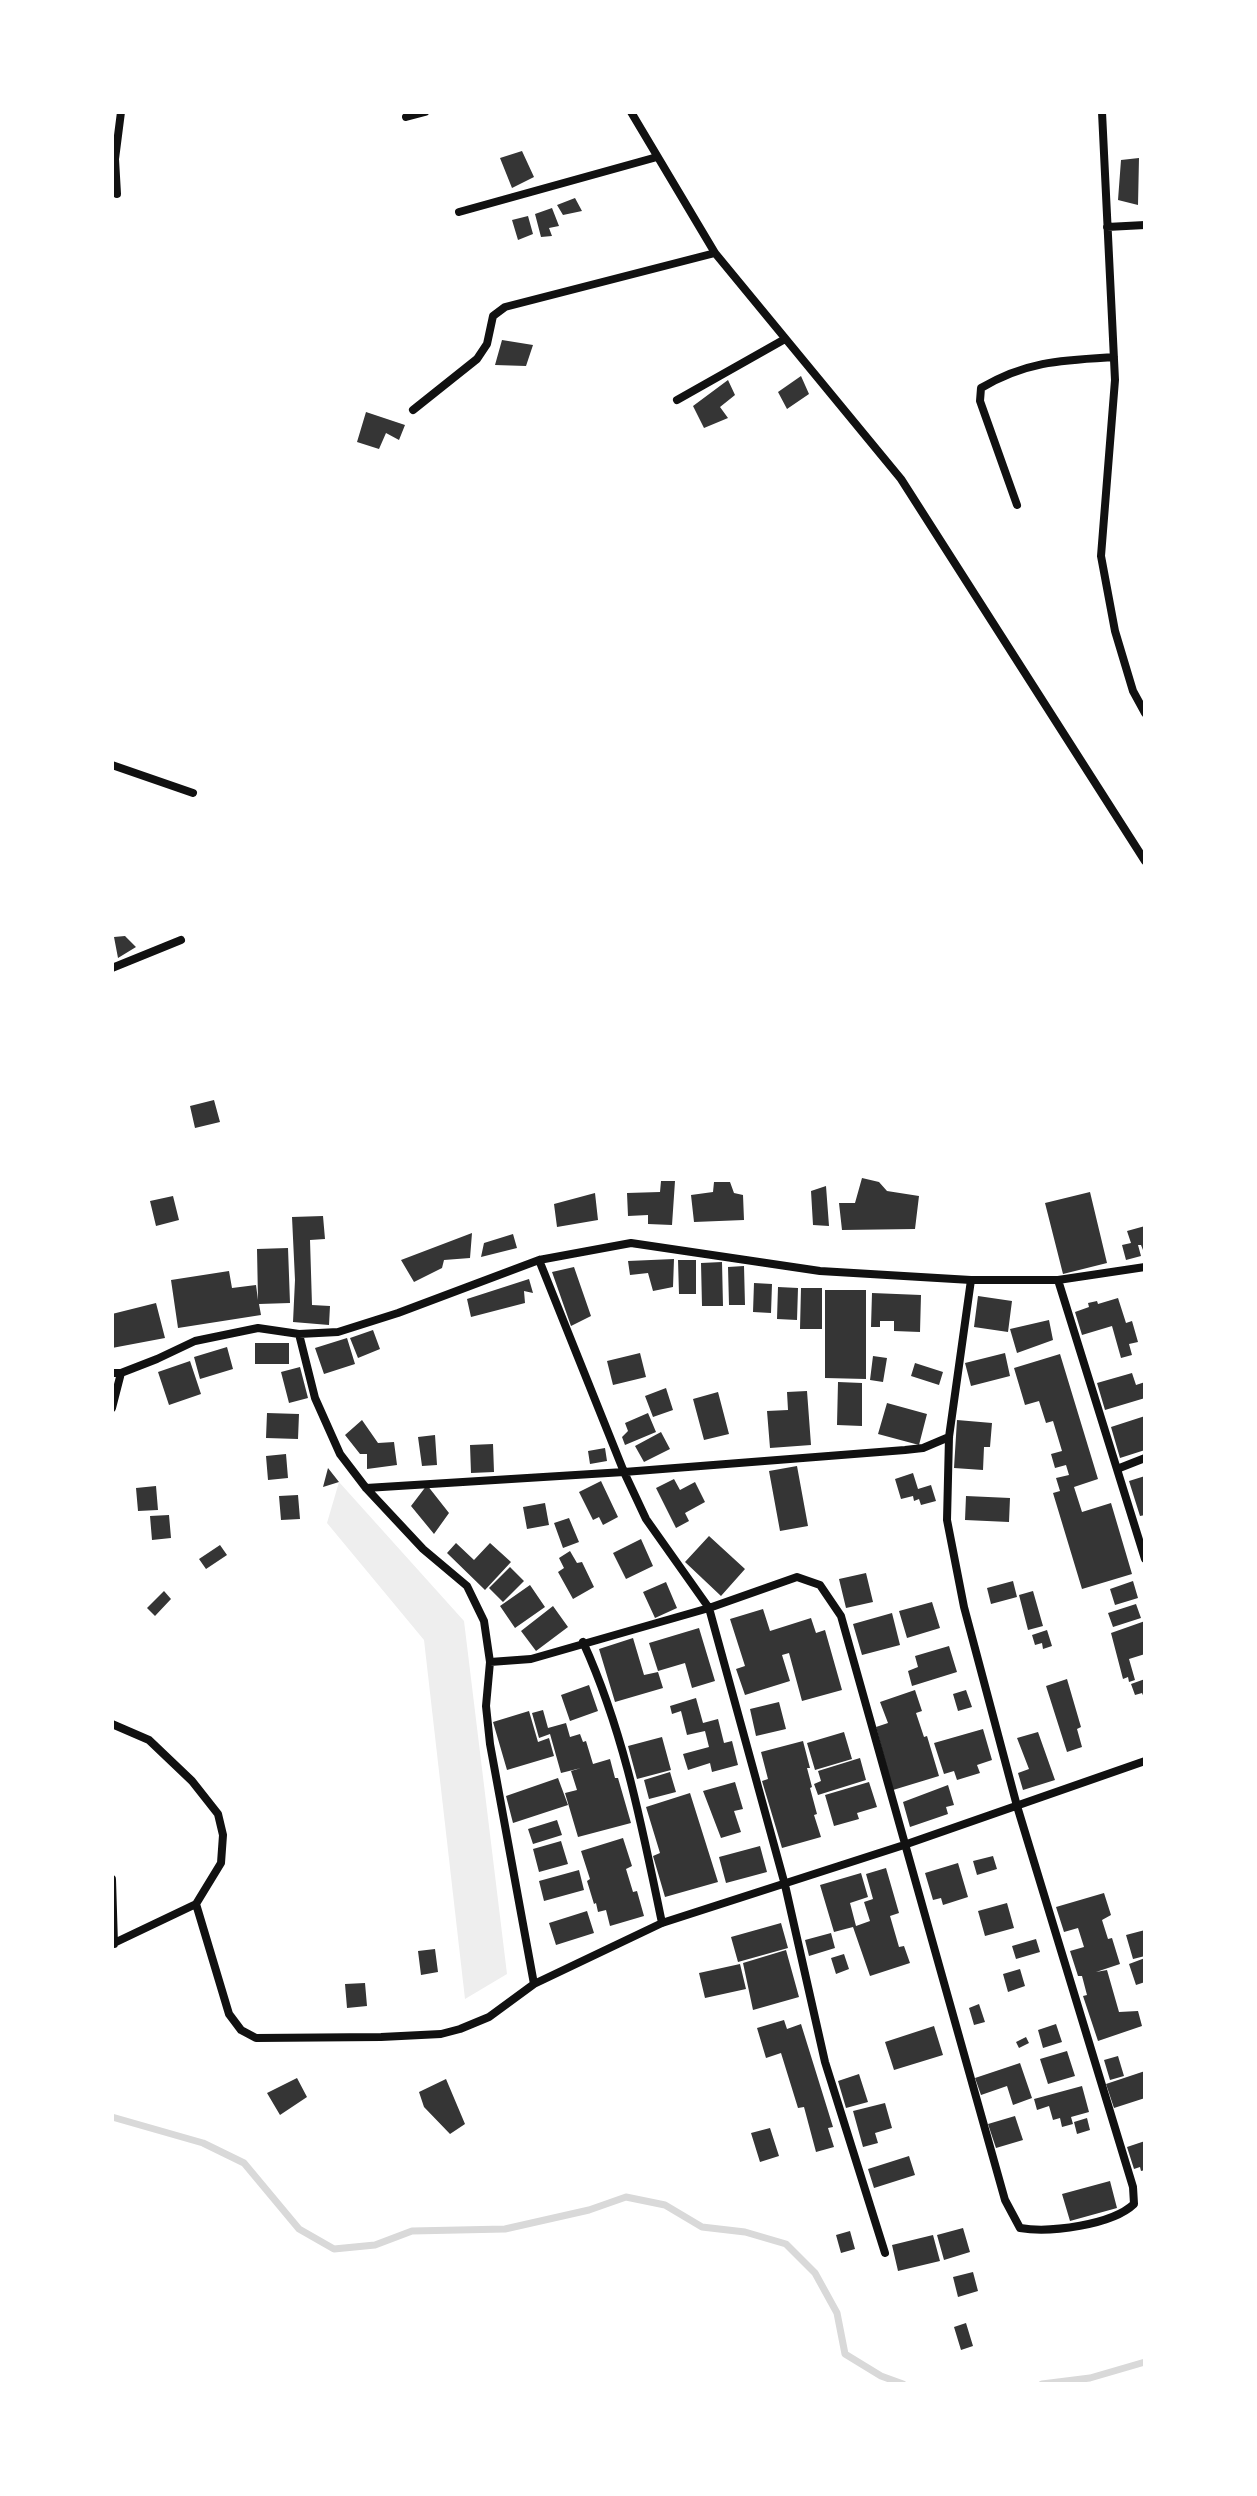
<!DOCTYPE html>
<style>
body{margin:0}
#map{position:relative;width:1257px;height:2496px;overflow:hidden;background:#fff;font-family:Helvetica,sans-serif}
canvas{display:block}
.frame{position:absolute;inset:0;border:114px solid #fff;pointer-events:none}
</style>
<div id="map">
<canvas width="1257" height="2496"></canvas>
<div class="frame"></div>
</div>
<script>
const ctx = document.querySelector('canvas').getContext('2d');
ctx.lineJoin = 'round';
function paint(path, color) {
  ctx.fillStyle = color;
  ctx.fill(path, 'evenodd');
}
function strokePath(path, color, width, dash) {
  ctx.strokeStyle = color;
  ctx.lineWidth = width;
  ctx.lineCap = dash ? 'butt' : 'round';
  ctx.setLineDash(dash || []);
  ctx.stroke(path);
}
const green = new Path2D(`
 M339,1482L464,1621L507,1974L465,1999L424,1640L327,1523Z`);
const stream = new Path2D(`
 M112,2117L203,2143L244,2163L299,2229L334,2249L375,2245L412,2231L505,2229L589,2210L626,2197L665,2205L702,2227L745,2232L786,2244L815,2273L837,2313L845,2354L881,2376L903,2384
 M1042,2384L1090,2378L1145,2362`);
const building = new Path2D(`
 M522,151L534,177L512,188L500,158Z
 M1139,158L1138,205L1118,200L1121,160Z
 M575,198L582,211L563,215L557,205Z
 M552,208L559,226L549,228L552,236L541,237L535,214Z
 M528,216L533,234L518,240L512,220Z
 M502,340L533,345L526,366L495,365Z
 M801,376L809,394L787,409L778,392Z
 M728,380L735,395L720,407L728,418L704,428L693,406Z
 M366,412L405,425L399,440L386,433L379,449L357,442Z
 M125,936L136,947L118,958L114,937Z
 M214,1100L220,1122L195,1128L190,1106Z
 M862,1178L879,1182L887,1191L919,1196L915,1229L842,1230L839,1203H855Z
 M661,1181H675L672,1225L648,1224V1215L628,1216L627,1193L660,1192Z
 M714,1182H730L734,1193L743,1195L744,1220L694,1222L691,1195L713,1192Z
 M826,1186L829,1226L813,1225L811,1191Z
 M1090,1192L1107,1263L1063,1274L1045,1203Z
 M595,1193L598,1220L557,1227L554,1204Z
 M173,1196L179,1220L156,1226L150,1201Z
 M323,1216L325,1239L310,1240L312,1305L330,1306L329,1325L293,1322L295,1280L292,1217Z
 M1145,1226V1255L1141,1245H1138L1141,1256L1126,1260L1122,1245L1131,1243L1127,1231Z
 M472,1233L470,1258L444,1260L442,1268L414,1282L401,1260Z
 M513,1234L517,1248L481,1257L484,1243Z
 M288,1248L290,1303L259,1304L261,1315L178,1328L171,1280L229,1271L232,1288L256,1285L258,1300L257,1249Z
 M674,1259L673,1287L653,1291L648,1273L630,1275L628,1261Z
 M678,1260H696V1294H679Z
 M722,1262L723,1306H702L701,1263Z
 M744,1266L745,1305H729L728,1267Z
 M574,1267L591,1316L571,1326L552,1272Z
 M529,1279L533,1293L524,1291L525,1303L471,1317L467,1299Z
 M754,1283L772,1284L771,1313L753,1312Z
 M778,1287L798,1288L797,1320L777,1319Z
 M801,1288H822V1329H800Z
 M825,1290H866V1379L825,1378Z
 M872,1293L921,1295L920,1332L894,1331V1321H880V1327H871Z
 M978,1296L1012,1301L1008,1332L974,1327Z
 M1118,1298L1126,1323L1132,1321L1138,1342L1129,1344L1132,1355L1121,1358L1112,1326L1082,1335L1075,1312L1089,1307L1088,1303L1097,1301L1098,1304Z
 M156,1303L165,1338L112,1348V1314Z
 M1049,1320L1053,1340L1017,1353L1010,1329Z
 M373,1330L380,1349L358,1358L350,1338Z
 M347,1338L355,1364L324,1374L315,1348Z
 M255,1343H289V1364H255Z
 M227,1347L233,1369L200,1379L194,1357Z
 M640,1353L646,1377L613,1385L607,1361Z
 M1005,1353L1010,1376L971,1386L965,1363Z
 M1060,1354L1098,1479L1074,1487L1082,1512L1111,1503L1132,1574L1082,1589L1053,1493L1060,1491L1056,1478L1069,1475L1066,1465L1055,1468L1051,1454L1062,1451L1053,1421L1046,1423L1039,1401L1025,1405L1014,1368Z
 M873,1356L887,1358L883,1382L870,1380Z
 M190,1361L201,1394L169,1405L158,1372Z
 M915,1363L943,1372L939,1385L911,1376Z
 M300,1367L308,1398L289,1403L281,1372Z
 M1132,1373L1136,1385L1145,1382V1398L1105,1410L1097,1383Z
 M838,1382L862,1383V1426L837,1425Z
 M666,1388L673,1410L653,1417L645,1396Z
 M807,1391L811,1445L770,1448L767,1411L788,1410L787,1392Z
 M718,1392L729,1434L704,1440L693,1399Z
 M887,1403L927,1414L919,1445L878,1434Z
 M267,1413L299,1414L298,1439L266,1438Z
 M648,1413L656,1432L625,1445L622,1437L628,1431L625,1423Z
 M1145,1416V1450L1120,1458L1111,1427Z
 M362,1420L378,1443L394,1442L397,1465L367,1469V1454H360L345,1435Z
 M957,1420L992,1423L990,1447H984L983,1470L954,1468Z
 M661,1432L670,1449L644,1462L635,1446Z
 M435,1435L437,1465L422,1466L418,1437Z
 M493,1444L494,1472L471,1473L470,1445Z
 M605,1448L607,1461L590,1464L588,1451Z
 M286,1454L288,1478L268,1480L266,1456Z
 M797,1466L808,1526L780,1531L769,1471Z
 M328,1468L339,1482L323,1487Z
 M913,1473L918,1489L931,1485L936,1501L921,1505L919,1499L914,1501L913,1496L901,1499L895,1479Z
 M1145,1476V1515L1140,1516L1129,1481Z
 M674,1479L680,1490L695,1482L705,1502L685,1513L689,1521L676,1528L656,1488Z
 M601,1481L618,1517L603,1525L599,1517L593,1520L579,1492Z
 M427,1485L449,1513L434,1534L411,1506Z
 M156,1486L158,1510L138,1511L136,1488Z
 M298,1495L300,1519L281,1520L279,1496Z
 M966,1496L1010,1498L1009,1522L965,1520Z
 M545,1503L549,1525L527,1529L523,1507Z
 M169,1515L171,1538L152,1540L150,1516Z
 M569,1518L579,1542L563,1548L554,1523Z
 M709,1536L745,1569L721,1596L685,1562Z
 M641,1539L653,1566L626,1579L613,1553Z
 M456,1543L474,1560L490,1543L511,1562L485,1590L447,1553Z
 M220,1545L227,1555L206,1569L199,1559Z
 M570,1551L577,1563L582,1562L594,1587L573,1599L558,1572L564,1568L559,1558Z
 M510,1567L524,1581L503,1602L489,1588Z
 M866,1573L873,1602L846,1608L839,1579Z
 M1013,1581L1017,1597L991,1604L987,1588Z
 M1133,1581L1138,1598L1115,1605L1110,1589Z
 M666,1582L677,1608L655,1618L643,1592Z
 M530,1585L545,1607L515,1628L500,1606Z
 M164,1591L171,1599L155,1616L147,1608Z
 M1033,1591L1043,1626L1028,1630L1019,1595Z
 M932,1602L940,1628L907,1638L899,1611Z
 M1136,1604L1141,1618L1113,1627L1108,1613Z
 M553,1606L568,1627L536,1651L521,1631Z
 M763,1609L770,1631L811,1618L816,1633L825,1630L842,1690L802,1701L789,1653L782,1655L790,1681L745,1695L736,1669L745,1666L730,1619Z
 M892,1613L900,1645L862,1655L853,1624Z
 M1145,1621V1654L1129,1659L1135,1680L1129,1682L1128,1677L1123,1679L1111,1633Z
 M699,1628L715,1681L692,1688L685,1663L658,1671L649,1643Z
 M1047,1630L1052,1646L1043,1649L1042,1643L1035,1645L1032,1635Z
 M633,1638L644,1675L658,1672L663,1688L615,1702L599,1649Z
 M949,1646L957,1672L912,1686L908,1671L918,1667L915,1656Z
 M1067,1679L1081,1727L1077,1729L1082,1747L1067,1752L1046,1686Z
 M1145,1679V1700L1142,1693L1135,1695L1131,1684Z
 M589,1685L598,1711L570,1721L561,1695Z
 M915,1690L922,1711L916,1713L924,1737L927,1736L939,1776L893,1790L876,1727L888,1723L880,1702Z
 M966,1690L972,1707L958,1711L953,1694Z
 M696,1698L703,1723L718,1719L724,1743L732,1741L738,1765L712,1772L710,1763L688,1770L683,1754L709,1747L705,1731L687,1735L681,1711L672,1714L670,1706Z
 M779,1702L786,1729L756,1736L750,1709Z
 M543,1710L548,1728L566,1723L570,1737L580,1734L583,1742L586,1741L593,1764L610,1759L615,1778H618L631,1823L578,1837L565,1793L577,1790L571,1771L581,1768L561,1773L550,1734L539,1738L532,1713Z
 M529,1711L538,1742L549,1738L554,1756L507,1770L493,1722Z
 M983,1729L992,1760L977,1765L980,1773L957,1780L954,1771L944,1774L934,1743Z
 M844,1732L852,1759L815,1770L807,1743Z
 M1038,1732L1055,1780L1023,1790L1018,1773L1029,1769L1017,1738Z
 M662,1737L671,1770L637,1779L628,1746Z
 M803,1741L810,1768H807L812,1787L810,1788L817,1814L814,1815L821,1837L782,1848L762,1781L768,1779L761,1752Z
 M860,1758L866,1780L818,1795L814,1784L821,1781L818,1771Z
 M670,1772L676,1792L649,1799L644,1780Z
 M558,1778L568,1805L513,1823L506,1796Z
 M735,1782L743,1809L734,1811L741,1832L721,1838L703,1791Z
 M869,1782L877,1807L857,1813L859,1819L834,1826L825,1795Z
 M948,1785L954,1805L946,1807L948,1814L910,1827L903,1802Z
 M690,1793L718,1882L665,1897L653,1856L660,1853L646,1807Z
 M557,1820L562,1835L533,1844L528,1829Z
 M623,1838L632,1866L626,1869L633,1892L637,1891L644,1916L610,1926L606,1910L598,1912L596,1903L594,1904L587,1881L590,1879L581,1851Z
 M561,1841L568,1864L539,1872L533,1849Z
 M760,1846L767,1872L726,1883L719,1857Z
 M993,1856L997,1869L977,1875L973,1861Z
 M958,1863L968,1897L943,1905L941,1898L933,1900L925,1873Z
 M886,1868L899,1913L890,1916L899,1947L904,1946L910,1963L870,1976L853,1927L834,1932L820,1885L861,1873L868,1897L850,1903L856,1926L870,1921L864,1902L873,1899L866,1874Z
 M579,1870L584,1890L544,1901L539,1881Z
 M1104,1893L1111,1915L1102,1920L1108,1939L1112,1938L1120,1964L1096,1972L1107,1970L1119,2012L1138,2011L1142,2026L1098,2041L1083,1996L1087,1995L1082,1976H1078L1070,1951L1084,1947L1078,1928L1064,1932L1056,1907Z
 M1007,1903L1014,1928L985,1936L978,1911Z
 M587,1911L594,1933L556,1945L549,1923Z
 M781,1923L788,1948L738,1962L731,1937Z
 M1145,1930V1956L1133,1959L1126,1935Z
 M831,1933L835,1948L809,1956L805,1940Z
 M1036,1939L1040,1952L1016,1959L1012,1946Z
 M435,1949L438,1972L421,1975L418,1951Z
 M786,1950L799,1997L753,2010L743,1963Z
 M844,1954L849,1969L836,1974L831,1958Z
 M1145,1958V1982L1136,1985L1129,1964Z
 M740,1964L746,1989L705,1998L699,1973Z
 M1020,1969L1025,1986L1008,1992L1003,1974Z
 M365,1983L367,2006L347,2008L345,1984Z
 M979,2004L985,2022L974,2025L969,2008Z
 M784,2020L787,2029L801,2024L833,2127L828,2128L834,2147L816,2152L804,2107L798,2108L781,2053L766,2058L757,2028Z
 M1056,2024L1062,2042L1043,2048L1038,2030Z
 M934,2026L943,2055L894,2070L885,2042Z
 M1026,2037L1029,2043L1019,2048L1016,2042Z
 M1067,2051L1075,2076L1048,2084L1040,2059Z
 M1118,2056L1124,2076L1110,2080L1104,2060Z
 M1020,2063L1032,2098L1013,2105L1007,2086L981,2095L975,2078Z
 M1145,2071V2098L1114,2108L1106,2084Z
 M859,2074L868,2102L846,2108L838,2081Z
 M297,2078L307,2097L280,2115L267,2093Z
 M446,2079L465,2124L450,2134L424,2107L419,2092Z
 M1082,2086L1089,2112L1071,2117L1073,2124L1062,2127L1060,2118L1053,2120L1049,2106L1037,2110L1034,2099Z
 M885,2103L892,2128L875,2133L878,2143L863,2147L853,2111Z
 M1015,2116L1023,2140L996,2148L988,2124Z
 M1087,2118L1090,2130L1077,2134L1074,2122Z
 M770,2128L779,2156L760,2162L751,2133Z
 M1145,2141V2170L1141,2171L1140,2167L1134,2169L1127,2147Z
 M909,2156L915,2175L874,2188L868,2169Z
 M1110,2181L1117,2208L1070,2221L1062,2194Z
 M963,2228L970,2252L944,2260L937,2235Z
 M850,2231L855,2249L841,2253L836,2235Z
 M933,2235L940,2261L898,2271L892,2245Z
 M973,2272L978,2291L958,2297L953,2277Z
 M966,2323L973,2346L961,2350L954,2327Z`);
const minor = new Path2D(`
 M631,112L715,253L901,479L1145,861
 M1102,112L1115,380L1101,556L1115,631L1133,691L1145,713
 M406,117L425,112
 M117,194L115,159L121,112
 M459,212L657,157
 M1107,227L1145,225
 M677,400L785,339
 M413,410L477,359L487,344L493,316L505,307L715,253
 M1017,505L980,401L981,388C1026,361 1063,360 1114,357
 M112,765L193,793
 M112,968L181,940
 M539,1260L624,1472L646,1519L709,1608L785,1885L825,2062L885,2253
 M1058,1280L1145,1559
 M299,1334L315,1398L340,1454L366,1488L423,1549L467,1586L484,1621L490,1662L486,1706L490,1744L534,1984
 M112,1373H121L157,1359L195,1341L258,1328L299,1334L338,1332L398,1313L539,1260L631,1243L820,1271L971,1280H1058L1145,1267
 M112,1408L121,1373
 M1117,1469L1145,1458
 M366,1488L624,1472L905,1450L923,1448L949,1437
 M583,1642C624,1732 642,1827 662,1923
 M490,1662L531,1659L709,1608L797,1577L820,1585L841,1616L1005,2200L1020,2228C1050,2233 1112,2225 1134,2204L1133,2187L1017,1806L964,1607L947,1520L949,1437L971,1280
 M112,1724L149,1740L192,1781L218,1814L223,1835L221,1863L196,1904L112,1944
 M112,1879L114,1944
 M196,1904L229,2014L241,2030L256,2038L381,2037L441,2034L460,2029L489,2017L534,1984L662,1923L904,1845L1145,1761`);
paint(green, '#eee');
strokePath(stream, '#d9d9d9', 7);
paint(building, '#353535');
strokePath(minor, '#111', 8);
</script>
